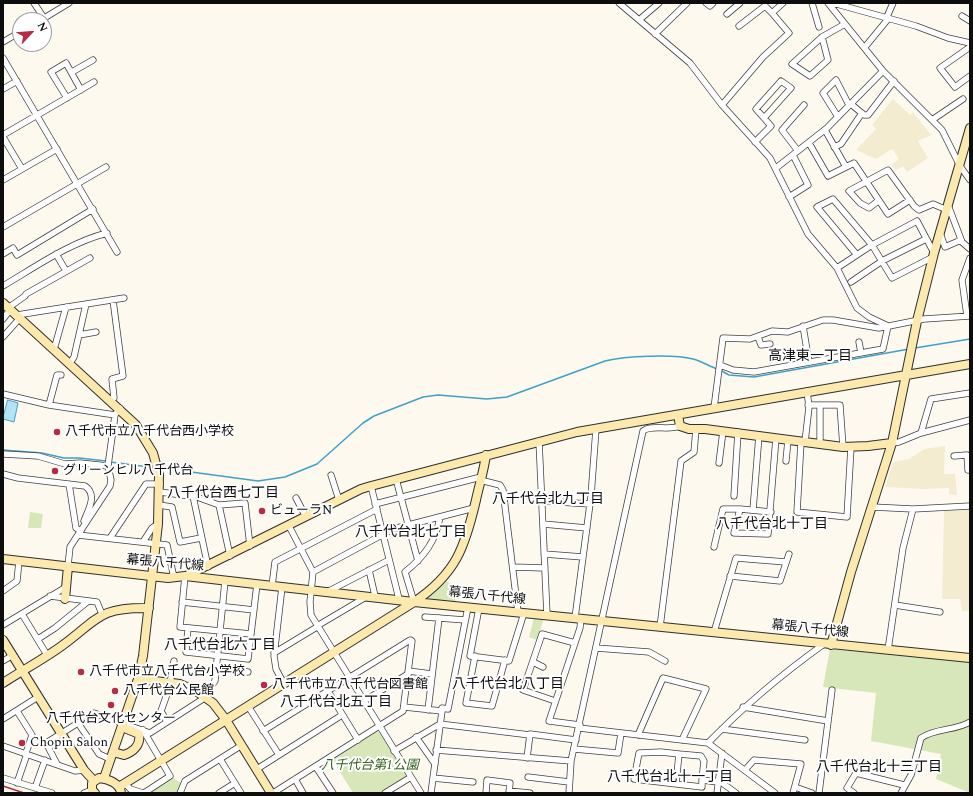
<!DOCTYPE html>
<meta charset="utf-8">
<style>
body{margin:0}
#map{position:relative;width:973px;height:796px;overflow:hidden;background:#fef9ef;font-family:Spectral,serif}
canvas{display:block}
.frame{position:absolute;inset:0;border:4px solid #0d0d0d;pointer-events:none}
.north{position:absolute;left:12px;top:12px;width:40px;height:40px;box-sizing:border-box;background:#fff;border:1px solid #9e9e9e;border-radius:50%;rotate:64deg;font-size:11px;font-weight:700;line-height:16px;text-align:center;color:#0d0d0d}
.north::after{content:'';display:block;margin:auto;width:14px;height:18px;background:#b62c44;clip-path:polygon(50% 0,100% 100%,50% 72%,0 100%)}
</style>
<div id="map">
<canvas width="973" height="796"></canvas>
<div class="frame"></div>
<div class="north">N</div>
</div>
<script>
const ctx = document.querySelector('canvas').getContext('2d');
ctx.lineJoin = 'round';
function paint(path, color) {
  ctx.fillStyle = color;
  ctx.fill(path, 'evenodd');
}
function strokePath(path, color, width, dash) {
  ctx.strokeStyle = color;
  ctx.lineWidth = width;
  ctx.lineCap = dash ? 'butt' : 'round';
  ctx.setLineDash(dash || []);
  ctx.stroke(path);
}
function label(font, color, halo, rows, align = 'center') {
  ctx.font = font + ' Spectral,"Noto Sans JP",serif';
  ctx.lineWidth = 4;
  ctx.setLineDash([]);
  ctx.textBaseline = 'middle';
  ctx.strokeStyle = halo;
  ctx.fillStyle = color;
  for (const [text, x, y, turn = 0] of rows) {
    ctx.save();
    ctx.translate(x, y);
    ctx.rotate((+turn || 0) * Math.PI / 180);
    ctx.textAlign = isNaN(turn) ? turn : align;
    if (halo) ctx.strokeText(text, 0, 0);
    ctx.fillText(text, 0, 0);
    ctx.restore();
  }
}
const farmland = new Path2D(`
 M893,99L910,115L913,112L931,135L918,141L928,158L907,172L903,166L896,170L891,165L899,159L892,149L876,159L856,150L876,129L872,125Z
 M945,446L944,474H955L957,495L949,494V488L924,489L885,487L893,462L909,459L924,449Z
 M970,509V611H962L960,599H942L944,511Z`);
const green = new Path2D(`
 M30,512L43,514L41,528H28Z
 M447,581L457,590L455,603L427,600L426,598Z
 M534,618H544L537,640L529,637Z
 M830,649L970,662V793L936,779L941,754L871,741L876,693L823,687Z
 M376,731L381,733L407,777L382,793H353L332,759Z
 M172,777L182,784L179,793H149Z`);
const water = new Path2D(`
 M8,400L18,403L14,422L3,419Z`);
const stream = new Path2D(`
 M915,348L970,339
 M720,370L729,375L754,377L909,349
 M3,450L42,453L64,458H79L106,461
 M110,462L149,467
 M169,469L258,481L285,477L317,464L363,423L374,416L423,397L438,395L487,399L507,397L605,361C625,356 674,354 693,359C701,361 709,366 717,369`);
const street = new Path2D(`
 M34,3L44,18
 M619,3L690,63L722,105L770,158L808,234L837,268L857,308L869,317L888,326
 M706,3L710,6L713,3
 M812,3L819,27
 M828,3L883,71L942,130L960,166L970,180
 M833,3L916,26L948,38L970,43
 M727,14L740,3
 M962,16L970,21
 M886,19L893,3
 M41,20L69,3
 M639,20L659,3
 M739,26L765,6L772,13
 M655,34L687,3
 M822,37L828,60L810,76L792,64L822,37L845,24
 M3,42L20,32
 M865,47L888,19
 M970,47L940,68L955,87L970,76
 M3,58L117,252
 M72,72L93,60
 M3,89L17,81
 M67,98L51,72L66,63L81,90
 M851,104L864,115H868L894,81
 M722,105L763,57L789,33L772,13L783,3
 M838,117L823,93L836,80L849,105
 M932,120L963,99
 M825,130L846,167
 M3,135L94,82
 M3,137L22,169
 M755,142L771,126L756,109L781,81L791,88L764,118
 M809,143L828,176L854,163L888,214L910,200
 M834,147L841,144L862,113
 M798,151L782,130L804,105
 M776,168L827,128L883,71
 M3,180L57,149
 M789,197L808,185L793,155
 M878,201L869,208L860,203L849,191L888,170L914,206L919,210L933,204L947,210
 M948,205L962,242L970,249
 M3,227L106,167
 M940,233L945,247L961,240
 M3,254L13,248L17,255L93,209
 M56,254L66,271
 M857,255L817,207L833,199L872,245L892,278L933,257
 M837,268L872,245L917,221L934,253
 M851,282L882,261L926,239
 M3,286C37,266 69,243 107,233
 M8,308L25,296L26,294L90,258
 M17,315L124,298
 M967,316L962,280L970,258
 M3,319L10,310
 M803,326L809,362
 M79,335L96,332
 M3,337L20,318
 M758,337L761,345L770,344
 M859,342L861,353
 M53,347L55,346L66,307
 M70,363L74,357L86,304
 M720,365L733,370L754,372L883,349L888,326
 M3,394L49,405L115,415
 M110,399L114,398L112,379L123,376L113,300
 M49,405L57,375H61
 M808,405H840L843,447
 M820,405V444
 M714,408L723,338L750,339L772,331L788,332L823,320H833L879,328L924,319L970,316
 M921,433L931,399L970,393
 M539,441L547,615
 M801,442L797,512L847,517L851,447
 M805,442L809,407L807,391
 M892,443L899,442L921,433L970,420
 M3,454L38,456L65,464L80,463L108,466
 M954,456L967,455L968,470H970
 M786,461L788,440
 M719,463L723,431
 M3,474L18,478L85,486C98,495 88,510 84,521
 M331,475L339,500
 M396,479L418,561
 M480,480L500,485L503,490L518,612
 M69,484L76,528L81,531
 M371,486L399,599
 M160,492L197,497L219,505L245,503L250,546
 M193,496L208,567
 M734,496L738,432
 M296,498L306,517
 M542,501L590,504
 M375,504L481,477
 M159,505L172,507L180,542L201,538
 M219,505L230,556
 M872,507L913,509L970,506
 M753,510L759,435
 M771,512L740,509L734,533L768,534L776,438
 M543,524L587,528
 M289,526L313,572L310,602L311,615L421,793
 M78,535L167,545L174,578
 M110,538L146,484H160
 M143,542L152,528L158,524
 M714,547L723,509H740
 M544,554L583,557
 M68,566L70,547L110,486L111,480L108,466L115,415L120,408
 M513,567L545,568
 M369,570L375,596
 M313,572L393,529L474,508
 M185,576L180,627L251,634
 M730,576L780,581L789,554
 M272,586L275,562L377,509
 M282,587L274,656L276,669L284,684
 M3,591L17,581L19,561
 M327,592L389,560
 M50,596L97,602L102,614
 M182,602L254,610
 M414,602L405,572C424,557 436,541 440,517
 M895,605L940,612
 M479,608L470,656L509,661L524,613
 M22,614L47,655
 M425,617L465,620
 M575,618L591,496L596,429
 M3,625L66,587
 M317,626L366,597
 M660,627L681,461L694,452L696,429
 M188,628L186,652L248,659L257,584
 M714,632L736,558L786,562
 M38,639L55,628L87,602
 M596,648L649,652L665,661
 M888,650L903,548L913,509
 M274,653L317,627
 M475,656L466,703L492,706L505,660
 M3,661L13,655
 M533,662L543,667
 M216,669L248,672
 M408,671L432,674
 M170,683L174,661
 M328,691L358,740
 M204,696L215,681L225,581
 M364,701L408,674
 M555,701L523,690L542,634L575,643
 M248,706L279,755
 M404,707L442,711V708L448,709L468,607
 M743,707L828,721
 M428,710L439,618
 M17,711L32,735L26,753
 M3,719L38,697
 M167,722L161,711L171,683
 M78,723L99,754L110,759
 M580,725L549,721L580,628L581,618
 M579,728L708,743L775,793
 M722,729L805,740
 M143,730L170,776L144,793
 M263,731L410,640L412,641L403,711L273,793
 M638,735L663,678L706,689L682,740
 M416,737L435,764
 M708,743C744,706 782,674 824,644
 M3,746L75,771L84,770
 M574,749L618,753L621,733
 M436,750L571,761
 M394,751L440,724L530,735
 M679,754L701,756L704,761L702,780
 M527,758L530,734L576,740
 M220,759L241,793
 M57,764L46,743L94,713L150,733L206,697
 M316,767L333,793
 M257,769L342,715
 M745,770L754,760L801,764L793,793
 M528,777L569,782
 M3,778L52,793
 M433,778L473,782
 M295,779L303,793
 M718,780L736,793
 M17,783L27,754
 M125,783L130,789L143,793
 M676,784L679,754L661,752L639,753L634,779L702,787V780L718,782
 M795,787L812,793
 M35,788L45,760
 M509,791L530,793
 M84,793L92,790
 M180,793L185,781L242,745
 M219,793L235,783
 M385,793L411,777
 M431,793L442,711
 M486,793L487,780L510,783L509,793
 M569,793L571,761L643,431C651,424 668,431 680,426
 M717,793L722,753
 M819,793L832,690
 M854,793L847,788L856,773L904,785
 M901,793L911,775L921,738C935,728 955,731 970,722`);
const secondary = new Path2D(`
 M3,303L136,425L153,453L159,475L158,524L143,656L138,679L104,778
 M678,415L680,426L689,429H705L843,447L868,446L892,443
 M3,559L168,578L185,576L414,602L970,658
 M186,576L361,489L371,486L577,432L970,364
 M65,599L68,566
 M3,640L84,770L94,781
 M831,645L851,572L892,443L917,321L934,253L970,128
 M138,679L180,684L196,691L213,703L226,720L271,793
 M3,683C23,670 44,659 63,645C99,618 100,607 149,608
 M113,752L124,755C133,752 141,745 139,734L122,727
 M119,787L414,602C456,574 465,547 476,500C479,486 484,470 486,455
 M95,793L92,790V783L99,778C108,779 120,783 121,793`);
const rail = new Path2D(`
 M3,786L24,793`);
const markers = [
 [57,432,4,"#b62c44"],
 [55,471,4,"#b62c44"],
 [262,511,4,"#b62c44"],
 [81,672,4,"#b62c44"],
 [264,685,4,"#b62c44"],
 [115,691,4,"#b62c44"],
 [111,705,4,"#b62c44"],
 [22,743,4,"#b62c44"]
];
const poiNames = [
 ["八千代市立八千代台西小学校",65,432],
 ["グリーンヒル八千代台",63,471],
 ["ビューラN",270,511],
 ["八千代市立八千代台小学校",89,672],
 ["八千代市立八千代台図書館",272,685],
 ["八千代台公民館",123,691],
 ["八千代台文化センター",111,719,"center"],
 ["Chopin Salon",30,743]
];
const streetNames = [
 ["幕張八千代線",165,564,5],
 ["幕張八千代線",487,597,6],
 ["幕張八千代線",810,630,6]
];
const parkNames = [
 ["八千代台第1公園",370,766]
];
const neighbourhoodNames = [
 ["高津東一丁目",810,357],
 ["八千代台西七丁目",223,494],
 ["八千代台北九丁目",548,500],
 ["八千代台北十丁目",772,525],
 ["八千代台北七丁目",411,533],
 ["八千代台北六丁目",220,646],
 ["八千代台北八丁目",508,685],
 ["八千代台北五丁目",336,703],
 ["八千代台北十三丁目",879,768],
 ["八千代台北十一丁目",670,778]
];
paint(farmland, '#f3ecd0');
paint(green, '#d7e7ba');
paint(water, '#b6e3f3');
strokePath(water, '#40a1c6', 1);
strokePath(stream, '#40a1c6', 1.5);
strokePath(street, '#404040', 7);
strokePath(secondary, '#2f2f2f', 10);
strokePath(street, '#fff', 5.5);
strokePath(secondary, '#fbe9ad', 8);
strokePath(rail, '#b62c44', 1.5);
for (const [x, y, r, color] of markers) {
  const dot = new Path2D();
  dot.arc(x, y, r, 0, 2 * Math.PI);
  ctx.fillStyle = color;
  ctx.fill(dot);
  strokePath(dot, '#fff', 1.5);
}
label('13px', '#0d0d0d', '#fff', poiNames, 'left');
label('13px', '#0d0d0d', '#fff', streetNames);
label('italic 13px', '#366221', '#fff', parkNames);
label('14px', '#0d0d0d', '#fff', neighbourhoodNames);
</script>
